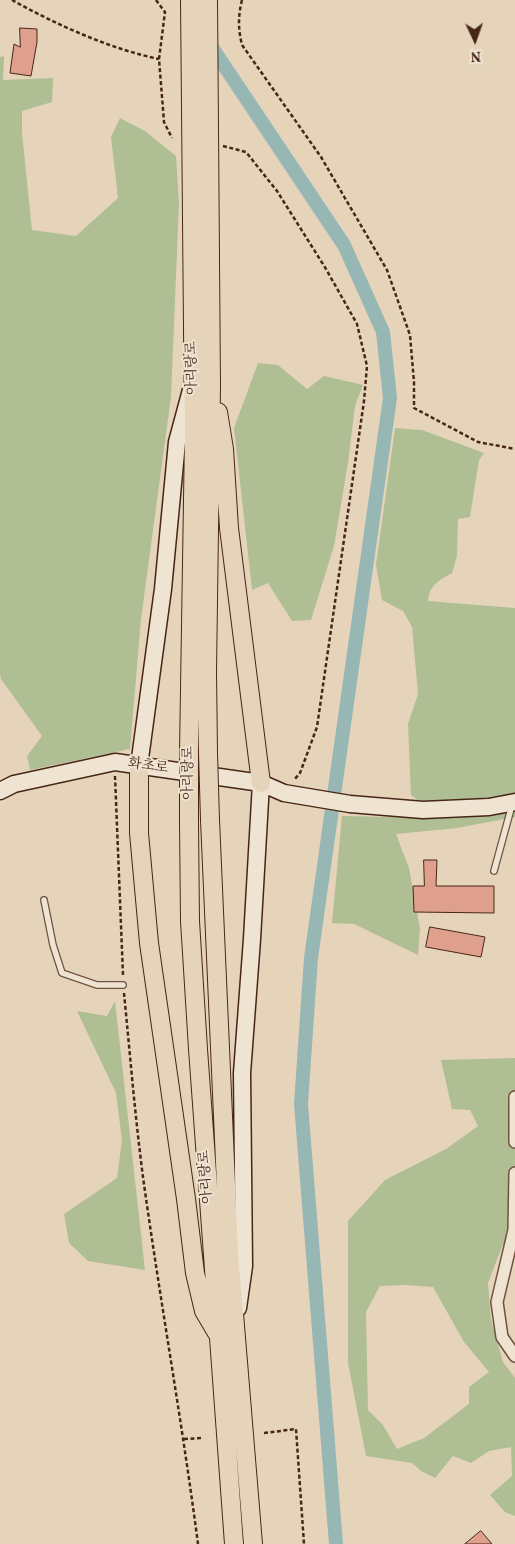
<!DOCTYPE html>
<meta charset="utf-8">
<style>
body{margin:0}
#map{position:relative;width:515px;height:1544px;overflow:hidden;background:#e6d4ba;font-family:Vollkorn,serif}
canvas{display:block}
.north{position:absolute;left:450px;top:15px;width:50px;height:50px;-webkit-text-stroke:4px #efe3d2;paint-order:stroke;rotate:177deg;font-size:14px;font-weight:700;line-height:20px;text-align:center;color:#472617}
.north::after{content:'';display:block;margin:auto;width:18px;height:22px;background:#472617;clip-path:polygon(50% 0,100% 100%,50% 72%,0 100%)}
</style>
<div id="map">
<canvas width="515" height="1544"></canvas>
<div class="north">N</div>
</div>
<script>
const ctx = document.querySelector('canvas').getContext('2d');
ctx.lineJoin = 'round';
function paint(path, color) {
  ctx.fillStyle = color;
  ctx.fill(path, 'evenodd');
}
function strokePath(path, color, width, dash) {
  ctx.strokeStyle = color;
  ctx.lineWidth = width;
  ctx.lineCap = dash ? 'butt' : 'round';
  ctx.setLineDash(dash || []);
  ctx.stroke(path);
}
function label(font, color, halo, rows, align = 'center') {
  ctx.font = font + ' Vollkorn,"Noto Serif KR",serif';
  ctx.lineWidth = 4;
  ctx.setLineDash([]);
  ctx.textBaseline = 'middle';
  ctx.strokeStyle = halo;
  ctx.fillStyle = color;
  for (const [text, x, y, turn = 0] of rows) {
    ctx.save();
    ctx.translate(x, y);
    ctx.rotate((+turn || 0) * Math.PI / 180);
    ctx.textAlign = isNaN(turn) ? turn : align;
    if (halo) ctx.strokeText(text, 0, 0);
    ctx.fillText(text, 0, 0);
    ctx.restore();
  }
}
const green = new Path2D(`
 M4,56L3,80L53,78L52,102L22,111V133L32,230L76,236L118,198L111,137L120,118L145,131L176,156L179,203L171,397L141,619L130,749L30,770L27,756L42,736L1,679L0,674V57Z
 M258,363L278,365L307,389L324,376L363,385L355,406L348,463L334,546L311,620L292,621L268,583L252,590L234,428Z
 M395,428L422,430L484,453L479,460L470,517L458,519L457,556L452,573C440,580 429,585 428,601L515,608V817L457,828L396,834L409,868L420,928L418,955L354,924L332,923L342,816L442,818L411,795L408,724L418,694L412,627L403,611L382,600L376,565Z
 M115,1001L145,1270L88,1261L69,1243L64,1214L117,1178L122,1140L116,1093L77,1011L107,1016Z
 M515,1058V1252L503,1244L488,1283L491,1320L503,1362L515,1378V1516L505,1512L490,1495L512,1476L511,1447L489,1451L471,1463L453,1456L435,1478L421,1471L412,1463L366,1456L348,1363V1221L385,1180L446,1149L478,1126L470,1110L452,1109L441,1060ZM404,1285L433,1287L464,1342L489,1372L469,1387V1404L424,1438L397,1449L383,1425L368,1410L366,1312L380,1286Z`);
const canal = new Path2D(`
 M207,40L344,245L383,332L390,398L311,958L301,1104L336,1544`);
const building = new Path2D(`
 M20,28L37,29V42L31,76L10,73L14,44L20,47Z
 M424,860H437L436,886H494V913L414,912L413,886H424Z
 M430,927L485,937L481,957L426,947Z
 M481,1531L492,1544H465Z`);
const path = new Path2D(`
 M12,0C55,24 110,49 159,59
 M156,0L165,12L159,59L164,122L172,138
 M242,0C238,16 238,29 242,45L321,157L387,270L410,335L414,382V408L478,442L515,449
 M223,146L246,152L277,191L326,269L357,324L367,366L364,401L317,727L300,773L294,780
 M115,776L123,975
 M124,993C130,1054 135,1116 143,1177C160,1300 182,1421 198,1544
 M264,1433L296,1429L304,1544
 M184,1439L202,1438`);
const lane = new Path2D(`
 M494,871L512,805
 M44,900L53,945L62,973L97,985H123`);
const street = new Path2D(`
 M515,1097V1142
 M515,1173L514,1230L497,1302L502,1337L515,1356`);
const secondary = new Path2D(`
 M139,766L163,589L177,442L191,390
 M0,791L14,784L115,762L261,783L284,793L350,804L423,810L489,807L515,802
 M238,1308L244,1266L242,1073L252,939L261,783`);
const primary = new Path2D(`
 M218,412L224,449L229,528L261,783
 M189,752L194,437L190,0
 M208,753L207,672L211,386L208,0
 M139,766V833L149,943L186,1199L195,1273L204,1311L217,1333
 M210,820L229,1253L253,1544
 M189,823L190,921L198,1049L234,1544`);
const primaryBridge = new Path2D(`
 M208,753L210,820
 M189,823V752`);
const streetNames = [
 ["아리랑로",193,368,-91],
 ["화초로",148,767,8],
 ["아리랑로",189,773,-90],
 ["아리랑로",207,1177,-94]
];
paint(green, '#b0be94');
strokePath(canal, '#97b7b5', 14);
paint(building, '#dea08d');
strokePath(building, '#472617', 1);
strokePath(lane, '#6f5240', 8);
strokePath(street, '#6f5240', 14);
strokePath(secondary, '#472617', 19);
strokePath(primary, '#472617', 20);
strokePath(path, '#472617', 2.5, [4, 2.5]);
strokePath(lane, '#efe3d2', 5.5);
strokePath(street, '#efe3d2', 11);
strokePath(secondary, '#efe3d2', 16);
strokePath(primary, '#e6d4ba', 18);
strokePath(primaryBridge, '#472617', 20, []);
strokePath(primaryBridge, '#e6d4ba', 18);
label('14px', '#472617', '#efe3d2', streetNames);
</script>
